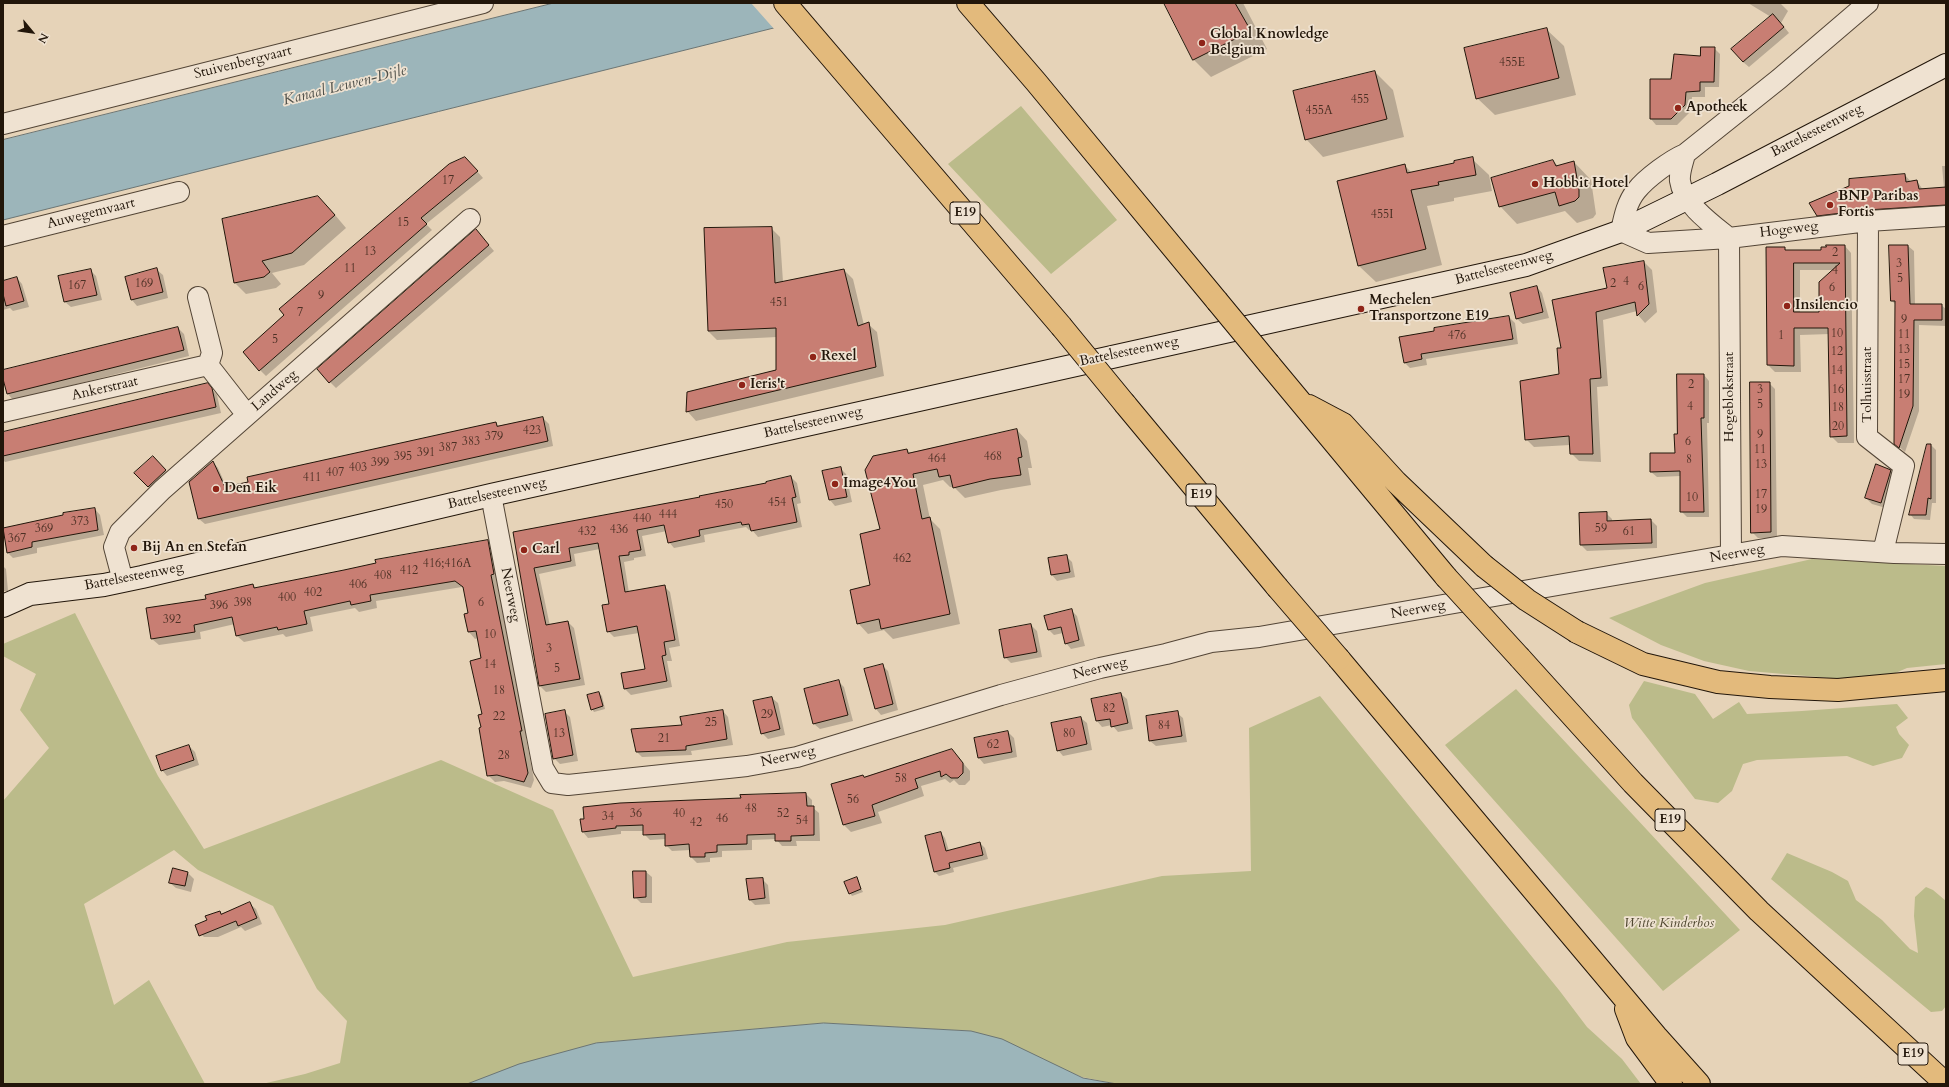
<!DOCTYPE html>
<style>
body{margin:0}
#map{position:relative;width:1949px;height:1087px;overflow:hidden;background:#e6d3b8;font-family:Cardo,serif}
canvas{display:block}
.frame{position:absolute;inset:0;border:4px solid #22160a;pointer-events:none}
.north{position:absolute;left:12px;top:12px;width:40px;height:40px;-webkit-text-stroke:3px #efe2d1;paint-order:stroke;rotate:119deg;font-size:11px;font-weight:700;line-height:16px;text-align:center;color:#22160a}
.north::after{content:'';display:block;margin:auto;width:14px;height:18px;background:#22160a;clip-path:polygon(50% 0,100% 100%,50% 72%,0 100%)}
</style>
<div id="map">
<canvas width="1949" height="1087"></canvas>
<div class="frame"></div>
<div class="north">N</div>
</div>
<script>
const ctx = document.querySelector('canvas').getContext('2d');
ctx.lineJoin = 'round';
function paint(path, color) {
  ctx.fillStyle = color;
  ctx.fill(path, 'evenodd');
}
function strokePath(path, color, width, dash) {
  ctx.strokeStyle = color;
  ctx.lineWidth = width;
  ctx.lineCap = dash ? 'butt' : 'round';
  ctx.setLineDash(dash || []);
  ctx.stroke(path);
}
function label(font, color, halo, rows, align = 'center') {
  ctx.font = font + ' Cardo,serif';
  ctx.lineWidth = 3.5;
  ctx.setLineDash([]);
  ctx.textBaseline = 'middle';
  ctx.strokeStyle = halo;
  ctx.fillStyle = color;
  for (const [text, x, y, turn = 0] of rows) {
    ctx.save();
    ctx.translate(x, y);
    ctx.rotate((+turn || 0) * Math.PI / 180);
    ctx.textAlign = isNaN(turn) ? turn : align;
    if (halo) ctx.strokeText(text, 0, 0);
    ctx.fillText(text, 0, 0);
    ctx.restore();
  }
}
const green = new Path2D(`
 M1021,106L1117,220L1051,274L948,164Z
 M1812,559L1946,566V664L1907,668L1884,678L1842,679L1749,671L1704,661L1661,645L1609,618L1705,583Z
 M75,613L158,776L204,849L441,760L553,810L633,977L787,942L945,925L1162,876L1251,871L1249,728L1320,696L1559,990L1587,1027L1622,1059L1641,1084H1117L1082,1077L971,1031L824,1023L596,1043L467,1084H262L305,1074L340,1063L347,1021L317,989L273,906L198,870L174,850L84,904L114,1005L149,980L205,1084H3V801L49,748L20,710L36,674L3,656V644Z
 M1644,681L1695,694L1713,719L1739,702L1747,714L1802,711L1897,704L1908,718L1896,727L1899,734L1909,745L1902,758L1873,766L1847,756L1757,760L1743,764L1732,791L1718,803L1695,799L1632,718L1629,705Z
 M1516,689L1740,930L1663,991L1445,745Z
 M1787,853L1832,872L1848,881L1856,900L1882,920L1910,949L1918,953L1914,916L1915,897L1926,887L1933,890L1946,901V1006L1942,1011L1931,1012L1771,879Z`);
const water = new Path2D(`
 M554,3H874L3,220V140Z
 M824,1023L971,1031L1002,1039L1083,1078L1117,1084H467L519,1064L596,1043Z`);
const pier = new Path2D(`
 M751,3H876L875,5L775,30Z
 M1946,1072V1084H1907L1898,1076Z
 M1886,1076L1894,1084H1831L1827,1081Z`);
const shadow = new Path2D(`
 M1170,3H1243L1267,49L1211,77L1193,59Z
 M1748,3H1780L1788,11L1781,23L1789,33L1749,67L1743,62L1771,17Z
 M1546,29L1564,46L1576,95L1495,115L1477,98Z
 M1714,48L1720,54L1719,87H1705V97H1692L1691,111L1677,125H1656L1651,119L1672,80Z
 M1375,72L1393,90L1404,137L1323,157L1306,139Z
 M1472,159L1489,175L1492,191L1454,198V201L1427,206L1442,265L1376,282L1359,266L1404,165L1412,173L1456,164Z
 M1553,161L1558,166L1574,162L1591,180L1596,214L1593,218L1577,223L1565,211L1517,224L1500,206Z
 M471,164L483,178L426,224L432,230L266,376L260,370Z
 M1942,166H1946V210L1824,221L1818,215L1905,175L1911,182L1917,181L1923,190L1944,188Z
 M330,209L346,228L304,265L272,273L281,284L276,288L246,294L234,282L224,220Z
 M771,228L780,237L783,282L844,270L853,279L864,325L868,324L877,332L884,376L696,421L688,412V393L778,370L777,337L717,340L708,331Z
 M481,236L494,251L336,388L330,382Z
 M1845,246L1851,253L1854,443H1838L1831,436L1830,334L1800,335L1801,372H1775L1768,365L1784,248L1787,251H1822ZM1800,270H1834L1820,313H1800Z
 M1890,246H1908L1914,251L1915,305H1941L1946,309V326L1919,325V411L1905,452L1895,443L1896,305L1892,301Z
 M1644,262L1652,270L1657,312L1645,323L1638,315L1637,311L1603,320L1608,386L1597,387L1601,462L1579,461L1571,453L1570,445L1534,447L1526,439L1560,375L1563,349L1609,289Z
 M90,270L96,276L102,300L71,307L65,302Z
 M157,270L163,275L168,298L137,306L132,300L126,278Z
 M17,278L22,284L29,307L13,311L10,308L3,310V281Z
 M1537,287L1542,293L1549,318L1523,324L1517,319Z
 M1509,317L1515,323L1518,344L1426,359L1427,365L1410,368L1404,362L1435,332Z
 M178,328L184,334L189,356L13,400L8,394L3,371Z
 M1704,375L1709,381V423H1707L1709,517H1687L1681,511V476L1657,477L1651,472L1676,454L1678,435Z
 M1769,383L1775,389L1777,538H1758L1752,532Z
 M208,385L217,395L221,413L5,462L3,460V433Z
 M543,418L549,424L553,446L205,524L199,519L213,462L218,468L227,488L496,423L499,427Z
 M1017,430L1027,441L1032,468H1028L1031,485L1001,490L965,498L954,487H950L943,480L923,485L930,519L940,529L960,624L893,639L884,630L868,634L858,623L872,586L881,530L907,450L911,454Z
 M1931,445L1936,450V503H1932L1930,520L1914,519L1910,514Z
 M153,457L171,476L154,492L136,473Z
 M840,468L846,474L852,502L835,506L830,500Z
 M1891,471L1896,477L1886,508L1872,504L1866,498Z
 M791,477L797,483L801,503L797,504L802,527L758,537L752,530H749L746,527L704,535L705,542L674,548L669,542L667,531L642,536L646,556L634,558V560L624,562L629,593L664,586L670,592L680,646L669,648L672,661H667L672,687L631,695L625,689L622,674L646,670L639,633L614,637L608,631L610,605L600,549L574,554L576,566L539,574L550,626L568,622L574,628L585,685L546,692L540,686L514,533L701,498Z
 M95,509L100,515L104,535L37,548V553L13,558L7,552L3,529Z
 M1606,513L1612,519V522L1651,520L1657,526V548L1587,551L1581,545L1580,514Z
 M488,541L494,548L500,581H497L529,737L526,738L534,780L531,788L504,781L495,782L488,775L482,728V659L478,638L475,639L469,632L465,615L469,614L464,589L462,587L376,601L377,608L359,612L355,608L310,617L313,631L286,637L283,634L244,642L237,636L235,624L200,632L201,639L159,645L152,639L207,600L253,585L257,589Z
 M1066,556L1072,562L1075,577L1057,581L1052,575L1049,559Z
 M3,566L6,569L8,591H3Z
 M1071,610L1077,616L1085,646L1071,649L1066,643L1063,633L1054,635L1049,630Z
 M1031,625L1037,631L1042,657L1011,663L1005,657Z
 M882,665L888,671L898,710L881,715L876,709Z
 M839,682L844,687L853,721L820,729L814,724Z
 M599,693L602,696L605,709L594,712L592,709Z
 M1121,694L1127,699L1133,729L1118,732L1112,725L1102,727L1097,721L1092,700Z
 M772,698L778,703L785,735L768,739L762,733Z
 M564,711L570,717L578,761L560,764L554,758Z
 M723,711L728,717L733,745L691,751L692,755L642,757L637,752L683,726Z
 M1177,713L1183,718L1187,742L1156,746L1150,741Z
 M1081,718L1087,723L1092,750L1063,756L1058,750Z
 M1008,732L1014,738L1017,757L984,764L979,758Z
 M189,746L195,752L199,765L167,776L162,770Z
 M952,750L970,771V780L965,785H959L954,780L950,783L945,779L921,786L924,796L878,812L882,823L851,832L844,825L832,784L863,776L865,778Z
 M806,794L812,800V807L819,813L820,841H796L797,846H782L776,839L752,840V850L722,851V857L710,858V862L697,863L691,857V850L672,851L666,845V839L650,840L644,834V831H621V834L588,838L583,832L742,799Z
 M941,833L945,838L949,851L980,843L985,848L988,859L953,868L954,872L939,876L934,871Z
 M173,870L188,873L194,879L191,892L176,888L170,883Z
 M646,872L652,877V903H641L635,897Z
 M856,878L863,892L852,896L850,893Z
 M762,879L768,885L770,904L755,905L749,899Z
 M250,904L256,909L262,924L245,931L241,927L218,937H204L198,931L220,912L223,915Z`);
const building = new Path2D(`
 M1164,3H1235L1251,31L1193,60Z
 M1773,14L1784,27L1743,62L1731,49Z
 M1547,28L1559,78L1476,99L1464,48Z
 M1701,47H1715L1714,82H1700V91L1686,92L1685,105L1671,119H1650V79H1671L1674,54L1700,56Z
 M1375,71L1387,119L1305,140L1293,91Z
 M465,157L478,171L421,218L427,224L259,371L243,352L284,315L279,309L449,164Z
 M1473,157L1476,175L1438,182L1439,185L1411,190L1426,249L1358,266L1337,181L1405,164L1407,173L1454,163V161Z
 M1553,160L1556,166L1574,161L1579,190V197L1575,201L1559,206L1555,192L1499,207L1491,178Z
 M1905,174L1906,182L1917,180L1919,189L1946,187V205L1867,210L1817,216L1809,203L1849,186V179Z
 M318,196L335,215L292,253L262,261L270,272L264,277L234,283L222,219Z
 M772,227L775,283L844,269L858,326L869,322L876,367L686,412L687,392L776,370V328L708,331L704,228Z
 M476,229L489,245L329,383L317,369Z
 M1826,245H1845L1847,436L1830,437L1828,328H1794V366L1767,365L1766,247H1785V250H1821V247H1826ZM1794,263H1840L1819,282V312H1794Z
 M1889,245H1908L1910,304H1942V320H1914L1913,406L1899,448L1894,444L1895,301H1891Z
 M1644,261L1649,304L1637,316L1635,302L1596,312L1601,378L1590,379L1593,454H1570L1569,436L1525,440L1520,381L1559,374L1557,348H1561L1552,300L1607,288L1603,268Z
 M157,268L163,292L131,300L125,277Z
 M91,269L97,295L64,302L58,276Z
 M17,277L24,301L6,306L3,294V281Z
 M1537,286L1543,312L1516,319L1510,293Z
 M1509,316L1513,339L1421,354L1422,359L1404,363L1399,337L1434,331V328Z
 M178,327L184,350L7,394L3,379V370Z
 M1677,374H1704V418H1701L1704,512H1680V471L1650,472V453H1675L1674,434H1677Z
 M1750,382H1770L1771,532L1751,533Z
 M208,383L212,388L216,407L3,456V432Z
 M543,417L548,441L198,519L189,482L213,461L225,487L248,482L247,477L473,427L496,422L497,426Z
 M1017,429L1022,457L1018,458L1021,475L990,479L953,488L950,475L939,477L937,469L913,474L922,519L930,517L950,614L881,629L879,619L857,624L850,590L870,585L860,534L880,529L865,470L873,456L907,449L908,453Z
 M1927,444H1931V499L1928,498L1926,515H1909Z
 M153,456L166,470L148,487L134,473Z
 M1876,464L1891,470L1881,503L1865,498Z
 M841,467L847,497L829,500L822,471Z
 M791,476L796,497L792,498L797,522L751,531L749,524L742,525L741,522L699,530L700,536L668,543L664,525L637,530L641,550L629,552V555L619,556L625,592L665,585L675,640L664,642L666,655L662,656L667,681L624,689L621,673L645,669L637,626L607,632L602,605L609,604L598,543L569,548L571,561L534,568L546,625L568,621L580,679L539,686L513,532L700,497L699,496L766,483V482Z
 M95,508L98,530L32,542V547L7,553L3,528L63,515V513Z
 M1607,512V521L1651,519L1652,543L1580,545L1579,513Z
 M488,540L494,574L491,575L522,731H520L528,773L524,782L497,775L487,776L479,728L481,727L478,715L482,714L470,661L481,658L476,631L468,632L464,614L468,613L463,587L455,581L370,595L371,601L351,605L350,601L304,611L307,624L278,630L277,627L236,636L232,617L194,625L195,632L151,639L146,608L206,599L205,595L253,584L254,588L344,570L376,563L375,560Z
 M1067,555L1070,572L1051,575L1048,558Z
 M1072,609L1079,640L1065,644L1061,627L1048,630L1044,616Z
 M1031,624L1037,652L1004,658L999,630Z
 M883,664L893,704L875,709L864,669Z
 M839,680L848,715L813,724L804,689Z
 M599,692L603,706L591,710L587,695Z
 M1121,693L1128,723L1111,727L1110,719L1096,721L1091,699Z
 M772,697L780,729L761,734L753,701Z
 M565,710L573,755L553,759L545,714Z
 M723,710L727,739L686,746V750L636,752L631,729L682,725L680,717Z
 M1178,711L1182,736L1149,741L1146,716Z
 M1081,717L1087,744L1057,751L1051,723Z
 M1008,731L1012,752L978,758L974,738Z
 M189,745L194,760L161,771L156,756Z
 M952,749L963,763V773L958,778H951L946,774L941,777L940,771L915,779L918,788L872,805L875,816L843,825L831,784L863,775L864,777Z
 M806,793L807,806H814V835L791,836V841H775V834L747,835V844L717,845V852L705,853V857H690L689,844L665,846V834L643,835V825L616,826V828L582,832L580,819H584L583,807L620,803L741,798L740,795Z
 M941,832L946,851L980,842L983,855L949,863L950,868L934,872L925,836Z
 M173,868L188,872L185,886L169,883Z
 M633,871H646V897L634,898Z
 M857,877L861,889L849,894L844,882Z
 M763,878L765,898L749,900L746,879Z
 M250,902L257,918L238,926L236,921L199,936L195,925L207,920L205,916L220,911L221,914Z`);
const street = new Path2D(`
 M1868,3L1779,79L1685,154C1671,160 1646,178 1636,191C1627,202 1624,217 1621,231L1648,243L1729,238L1868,221L1946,216
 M3,124L483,3
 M1685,154C1683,163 1679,172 1680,181C1683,204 1713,225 1729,238
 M1868,221L1867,437L1904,466L1883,552
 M3,236L179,192
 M1729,238L1731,555
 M198,297L212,353L208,365
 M3,412L208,365L247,415
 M491,495L543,768L552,783L568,785L747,766L797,757L1001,695L1100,668L1166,654L1211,642L1259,637L1782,546L1894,553L1946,554
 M123,581L114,547L120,532L162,490L470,219`);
const secondary = new Path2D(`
 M3,606L30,594L104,585L142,577L491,495L1526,265L1621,231L1717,184L1946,65`);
const highway = new Path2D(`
 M785,3L1061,326
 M968,3L1036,82L1217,301
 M1269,364L1446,577
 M1125,404L1277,587
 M1309,406L1343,424L1396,482L1484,566
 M1577,632L1643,664L1718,682L1770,687L1838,690L1946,680
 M1520,658L1633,783L1759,911L1946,1084
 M1339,659L1656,1036L1699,1084
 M1626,1009L1637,1038L1671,1084`);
const highwayBridge = new Path2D(`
 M1217,301L1269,364
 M1061,326L1125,404
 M1484,566L1527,600L1577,632
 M1446,577L1520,658
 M1277,587L1339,659`);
const markers = [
 [1202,43,4,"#8f2418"],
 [1678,108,4,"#8f2418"],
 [1535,184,4,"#8f2418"],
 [1830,205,4,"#8f2418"],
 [1787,306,4,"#8f2418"],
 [1361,309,4,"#8f2418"],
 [813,357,4,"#8f2418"],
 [742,385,4,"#8f2418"],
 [835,484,4,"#8f2418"],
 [216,489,4,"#8f2418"],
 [134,548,4,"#8f2418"],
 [524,550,4,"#8f2418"]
];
const numberNames = [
 ["455E",1512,63],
 ["455",1360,100],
 ["455A",1319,111],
 ["17",448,181],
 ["455I",1382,215],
 ["15",403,223],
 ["13",370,252],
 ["2",1835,253],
 ["3",1899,264],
 ["11",350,269],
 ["4",1835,271],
 ["5",1900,279],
 ["4",1626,282],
 ["169",144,284],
 ["2",1613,284],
 ["167",77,286],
 ["6",1641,287],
 ["6",1832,288],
 ["9",321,296],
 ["451",779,303],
 ["7",300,313],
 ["9",1904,320],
 ["10",1837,334],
 ["11",1904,335],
 ["476",1457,336],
 ["1",1781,336],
 ["5",275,340],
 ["13",1904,350],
 ["12",1837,352],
 ["15",1904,365],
 ["14",1837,371],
 ["17",1904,380],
 ["2",1691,385],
 ["3",1760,390],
 ["16",1838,390],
 ["19",1904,395],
 ["5",1760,405],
 ["4",1690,407],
 ["18",1838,408],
 ["20",1838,427],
 ["423",532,431],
 ["9",1760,435],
 ["379",494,437],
 ["383",471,442],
 ["6",1688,442],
 ["387",448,448],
 ["11",1760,450],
 ["391",426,453],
 ["395",403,457],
 ["468",993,457],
 ["464",937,459],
 ["8",1689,460],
 ["399",380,463],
 ["13",1761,465],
 ["403",358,468],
 ["407",335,473],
 ["411",312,478],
 ["17",1761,495],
 ["10",1692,498],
 ["454",777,503],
 ["450",724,505],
 ["19",1761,510],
 ["444",668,515],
 ["440",642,519],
 ["373",80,522],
 ["369",44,529],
 ["59",1601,529],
 ["436",619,530],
 ["432",587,532],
 ["61",1629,532],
 ["367",17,539],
 ["462",902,559],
 ["416;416A",447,564],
 ["412",409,571],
 ["408",383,576],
 ["406",358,585],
 ["402",313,593],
 ["400",287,598],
 ["398",243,603],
 ["6",481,603],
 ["396",219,606],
 ["392",172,620],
 ["10",490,635],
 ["3",549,649],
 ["14",490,665],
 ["5",557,669],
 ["18",499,691],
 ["82",1109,709],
 ["29",767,715],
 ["22",499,717],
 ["25",711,723],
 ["84",1164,726],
 ["13",559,734],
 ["80",1069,734],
 ["21",664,739],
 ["62",993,745],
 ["28",504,756],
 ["58",901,779],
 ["56",853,800],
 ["48",751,809],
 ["36",636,814],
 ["40",679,814],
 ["52",783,814],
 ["34",608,817],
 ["46",722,819],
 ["54",802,821],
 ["42",696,823]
];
const shields = [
 [965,213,30],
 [1201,495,30],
 [1670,820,30],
 [1913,1054,30]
];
const shieldNames = [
 ["E19",965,213],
 ["E19",1201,495],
 ["E19",1670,820],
 ["E19",1913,1054]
];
const poiNames = [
 ["Global Knowledge",1210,35],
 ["Belgium",1210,51],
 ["Apotheek",1686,108],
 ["Hobbit Hotel",1543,184],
 ["BNP Paribas",1838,197],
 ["Fortis",1838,213],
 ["Mechelen",1369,301],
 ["Transportzone E19",1369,317],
 ["Insilencio",1795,306],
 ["Rexel",821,357],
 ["Ieris't",750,385],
 ["Image4You",843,484],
 ["Den Eik",224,489],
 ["Bij An en Stefan",142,548],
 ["Carl",532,550]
];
const streetNames = [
 ["Stuivenbergvaart",243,63,-14],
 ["Battelsesteenweg",1817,131,-27],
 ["Auwegemvaart",91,214,-14],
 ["Hogeweg",1789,230,-7],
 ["Battelsesteenweg",1504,268,-15],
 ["Battelsesteenweg",1129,352,-12],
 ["Tolhuisstraat",1868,385,-90],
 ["Ankerstraat",105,389,-13],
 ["Landweg",275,391,-41],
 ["Hogeblokstraat",1730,397,-90],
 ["Battelsesteenweg",813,423,-13],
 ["Battelsesteenweg",497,494,-13],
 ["Neerweg",1737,554,-10],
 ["Battelsesteenweg",134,577,-11],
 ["Neerweg",510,595,79],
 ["Neerweg",1418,610,-10],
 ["Neerweg",1100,669,-14],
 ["Neerweg",788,757,-13]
];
const parkNames = [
 ["Witte Kinderbos",1669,924]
];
const waterNames = [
 ["Kanaal Leuven-Dijle",345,86,-14]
];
paint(green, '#bbbb8a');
paint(water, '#9cb5ba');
strokePath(water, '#6b7574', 1);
paint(pier, '#e6d3b8');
paint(shadow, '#0003');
paint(building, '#c87e73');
strokePath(building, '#22160a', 1);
strokePath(street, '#534536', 22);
strokePath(secondary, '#22160a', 24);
strokePath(highway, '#22160a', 24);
strokePath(street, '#efe2d1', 20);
strokePath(secondary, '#efe2d1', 22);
strokePath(highway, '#e3ba7c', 22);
strokePath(highwayBridge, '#22160a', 24, []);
strokePath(highwayBridge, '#e3ba7c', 22);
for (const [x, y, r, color] of markers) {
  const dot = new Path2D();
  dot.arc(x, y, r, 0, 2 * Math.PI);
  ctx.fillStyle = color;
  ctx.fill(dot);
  strokePath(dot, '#efe2d1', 1.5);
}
label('12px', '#4c3024', null, numberNames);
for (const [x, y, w] of shields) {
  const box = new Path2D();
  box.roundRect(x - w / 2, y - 11, w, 22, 3);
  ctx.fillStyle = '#efe2d1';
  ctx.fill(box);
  strokePath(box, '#22160a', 1);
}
label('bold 13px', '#22160a', null, shieldNames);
label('bold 14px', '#22160a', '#efe2d1', poiNames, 'left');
label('14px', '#22160a', '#efe2d1', streetNames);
label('italic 14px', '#504830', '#efe2d1', parkNames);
label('italic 15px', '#4d4e48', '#efe2d1', waterNames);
</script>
